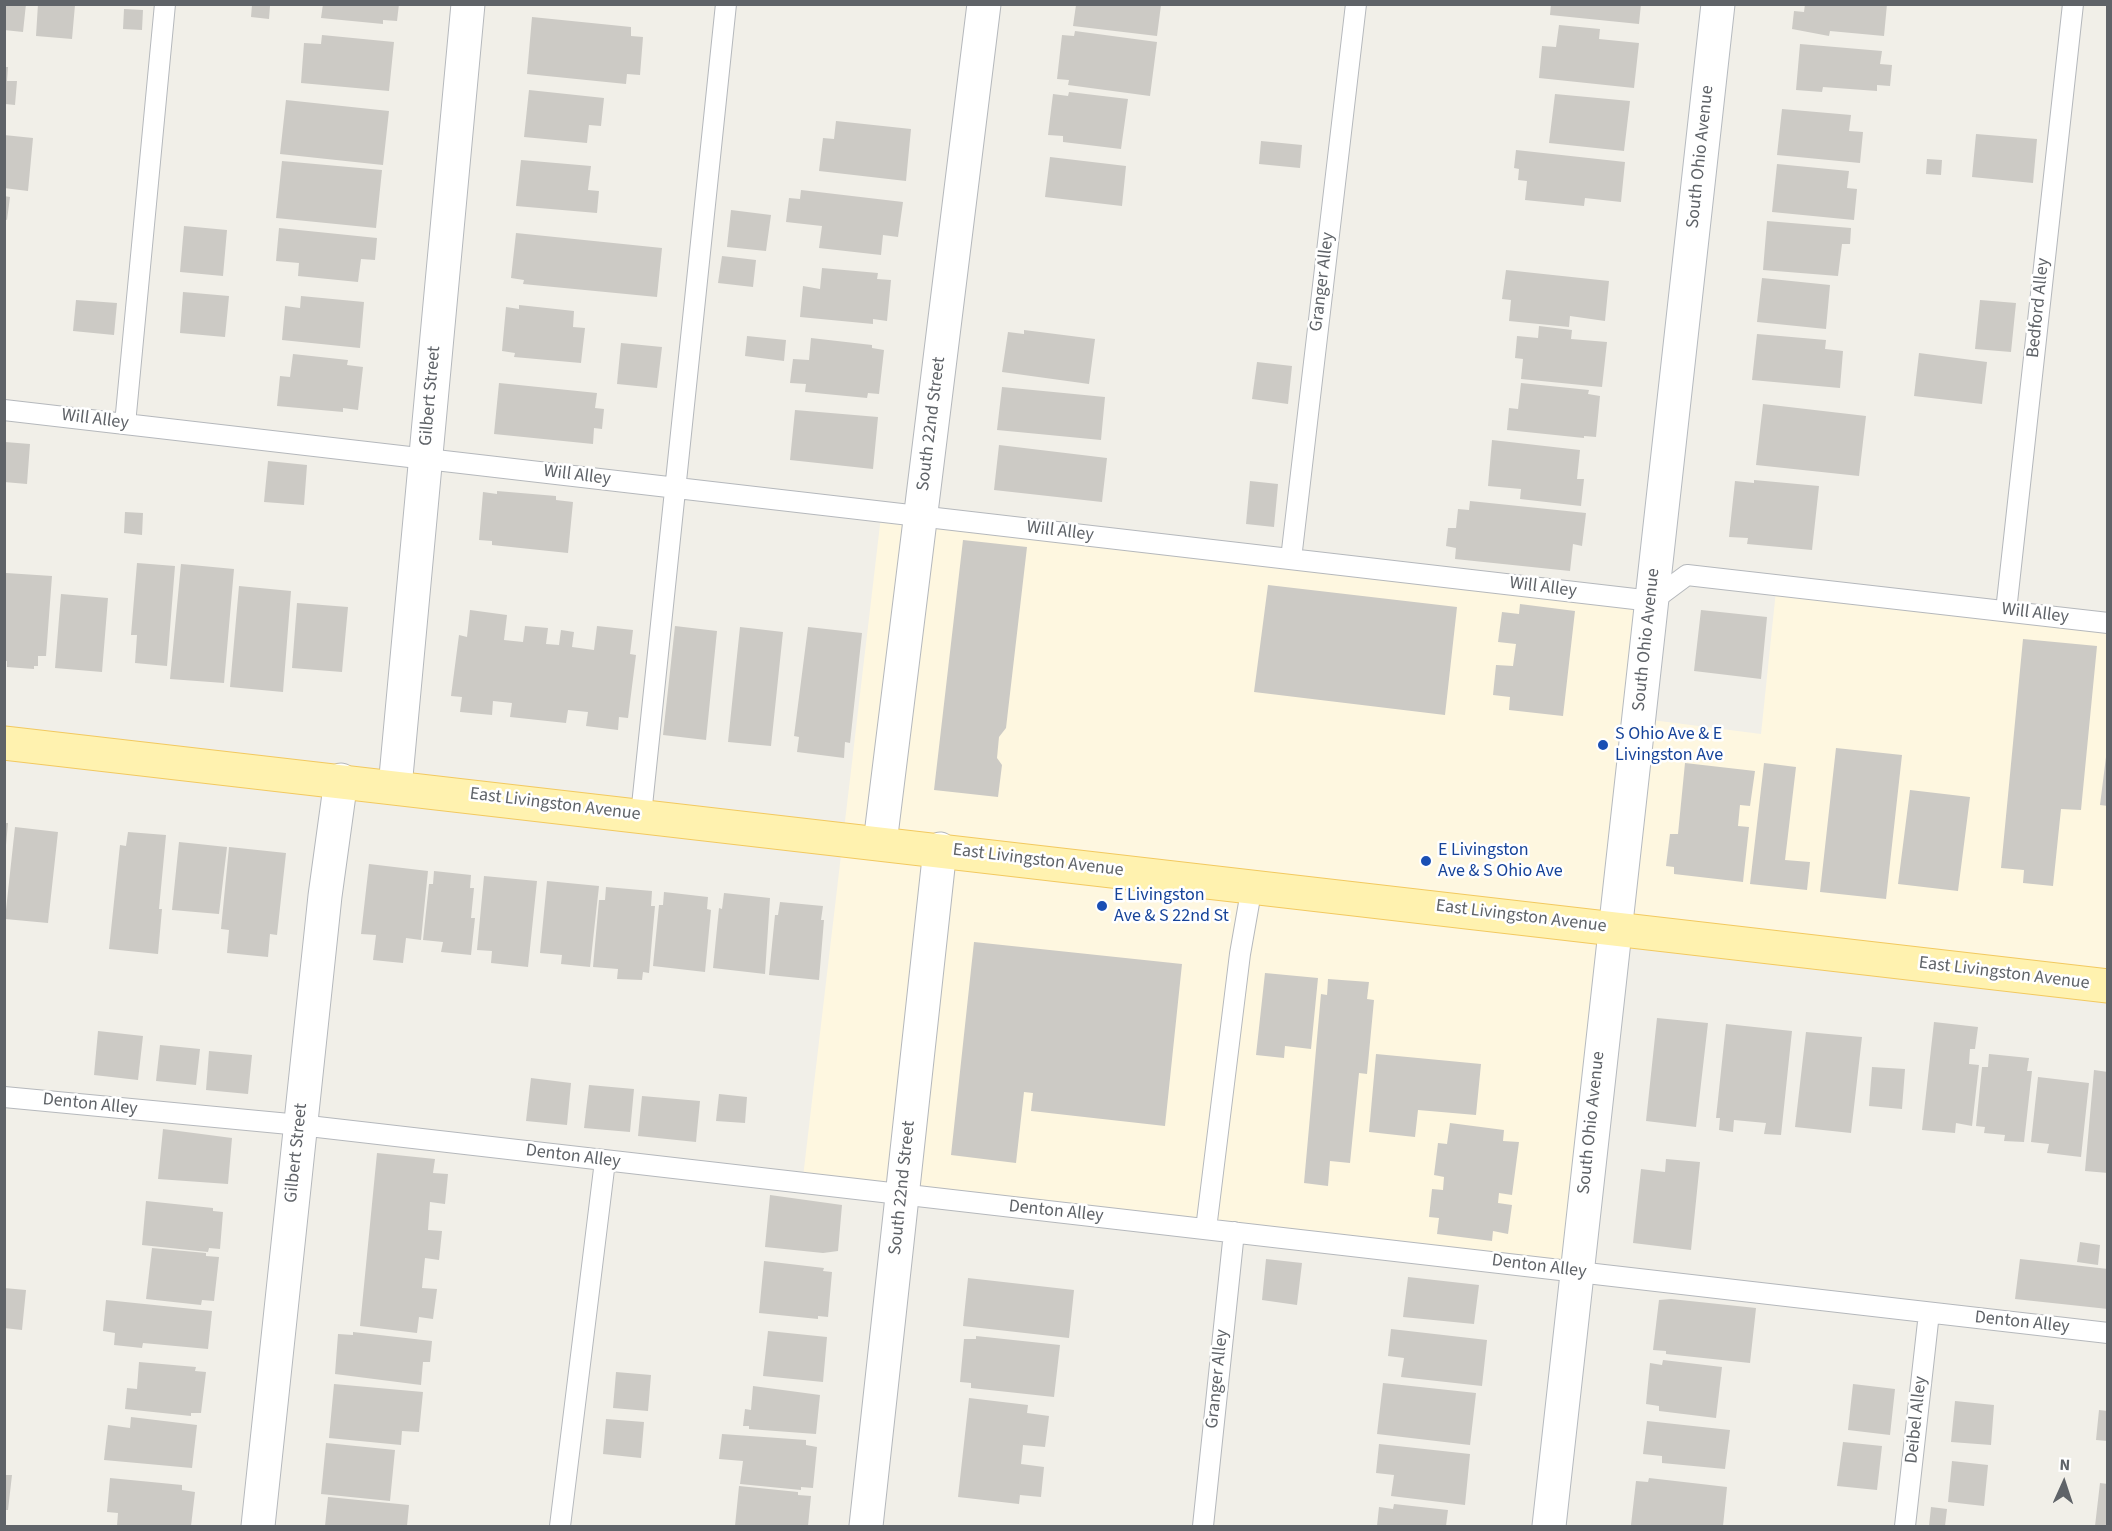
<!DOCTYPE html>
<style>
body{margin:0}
#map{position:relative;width:2112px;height:1531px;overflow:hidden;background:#f1efe8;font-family:"Source Sans 3",sans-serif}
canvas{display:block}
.frame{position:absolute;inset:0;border:6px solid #5f6368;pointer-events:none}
.north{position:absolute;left:2034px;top:1453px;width:60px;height:60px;-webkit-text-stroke:4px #fff;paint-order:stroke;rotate:3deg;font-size:16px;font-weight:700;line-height:24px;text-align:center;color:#5f6368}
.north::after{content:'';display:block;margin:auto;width:21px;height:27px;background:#5f6368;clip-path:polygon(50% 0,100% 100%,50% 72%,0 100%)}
</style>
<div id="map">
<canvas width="2112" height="1531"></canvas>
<div class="frame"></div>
<div class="north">N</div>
</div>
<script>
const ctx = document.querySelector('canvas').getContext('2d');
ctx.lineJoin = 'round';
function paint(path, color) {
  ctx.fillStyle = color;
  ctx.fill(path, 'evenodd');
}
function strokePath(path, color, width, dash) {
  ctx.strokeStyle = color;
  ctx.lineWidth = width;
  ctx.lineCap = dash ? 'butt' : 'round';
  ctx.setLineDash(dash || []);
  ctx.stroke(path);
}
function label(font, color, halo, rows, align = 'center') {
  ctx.font = font + ' "Source Sans 3",sans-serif';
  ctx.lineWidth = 5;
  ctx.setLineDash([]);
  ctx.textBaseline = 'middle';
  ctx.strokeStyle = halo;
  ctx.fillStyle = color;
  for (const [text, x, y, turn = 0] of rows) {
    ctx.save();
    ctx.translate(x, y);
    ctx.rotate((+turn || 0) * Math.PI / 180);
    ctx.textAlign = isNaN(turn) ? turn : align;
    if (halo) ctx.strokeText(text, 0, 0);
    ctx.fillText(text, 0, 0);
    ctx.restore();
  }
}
const commercial = new Path2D(`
 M882,508L1648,603L1636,718L1761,734L1777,581L2107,622V985L1615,928L1576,1277L803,1177Z`);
const building = new Path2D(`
 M4,4H26L23,32L4,30Z
 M38,4L75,5L72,39L36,36Z
 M323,4H399L397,21L383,20V24L321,18Z
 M1551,4H1641L1639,24L1550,15Z
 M1805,4H1887L1884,36L1830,31L1829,36L1792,29L1794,11L1804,12Z
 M252,5L270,6L269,19L251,17Z
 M1076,5H1161L1157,36L1073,26Z
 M124,9L143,10L142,30L123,29Z
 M532,17L631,27V36L643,37L640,75L627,74L626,84L527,74Z
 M1559,25L1600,29L1599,39L1639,43L1634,88L1539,78L1542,46L1556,47Z
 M1075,31L1157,42L1150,96L1068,85L1069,80L1057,79L1062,35L1074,36Z
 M322,35L394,42L389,91L301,83L304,43L321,44Z
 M1800,44L1882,51L1880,64L1892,65L1890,86L1877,85V91L1823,87L1822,92L1796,90Z
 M4,67H8L7,81H17L15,105L5,104Z
 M529,90L604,98L601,126L589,125L587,143L524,137Z
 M1069,92L1128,99L1121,149L1063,142V136L1048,135L1053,94L1068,96Z
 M1555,94L1630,101L1624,151L1549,143Z
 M286,100L389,111L383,165L280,154Z
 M1782,109L1851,115L1849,131L1863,132L1860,163L1777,155Z
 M836,121L911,129L906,181L819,171L823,138L834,139Z
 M1976,134L2037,139L2033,183L1972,177Z
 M4,135L33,138L28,191L4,188Z
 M1261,141L1302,145L1300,168L1259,164Z
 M1516,150L1625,162L1621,202L1585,198L1584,206L1525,200L1527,181L1518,180L1519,169L1514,168Z
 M1050,157L1126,166L1122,206L1045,197Z
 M1927,159L1942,160L1941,175L1926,174Z
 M521,160L591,166L588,190L599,191L597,213L516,206Z
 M282,161L382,170L376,228L276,218Z
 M1777,164L1849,171L1847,188L1857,189L1854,220L1772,212Z
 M801,190L903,202L898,237L883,235L881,255L819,248L822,226L786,222L789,198L800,199Z
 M4,196L10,197L7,220L4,219Z
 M731,210L771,215L766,251L727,247Z
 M1767,221L1851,228L1850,244H1842L1838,276L1763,270Z
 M184,226L227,230L223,276L180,272Z
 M279,228L377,238L375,260L361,259L358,282L298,276L299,263L276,261Z
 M516,233L662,248L657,297L523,284L524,280L511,278Z
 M722,256L756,260L753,287L718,283Z
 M822,268L878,273L877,279L891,280L887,321L873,319V324L800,317L803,286L820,289Z
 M1506,270L1609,281L1605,321L1570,316L1569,327L1509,321L1511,300L1502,299Z
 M1762,278L1830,285L1826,329L1757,322Z
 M183,292L229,296L225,337L180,333Z
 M301,296L364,302L360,348L282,340L285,306L300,308Z
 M76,300L117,303L114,335L73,331Z
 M1980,300L2016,303L2011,352L1975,349Z
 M519,305L574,311L573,327L585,328L581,363L514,357L515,353L502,351L506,307L519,309Z
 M1539,326L1572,330L1571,339L1607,342L1602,387L1521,379L1523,359L1515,358L1517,336L1538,338Z
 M1024,330L1095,339L1089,384L1002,372L1008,332L1024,334Z
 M1757,334L1826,340L1825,349L1843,351L1840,388L1752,380Z
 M747,336L786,340L784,361L745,356Z
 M811,338L872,345V348L884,350L879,394L868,393L867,398L805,392L806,384L790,383L793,359L809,360Z
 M621,343L662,347L657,388L617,384Z
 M1919,353L1987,362L1982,404L1914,396Z
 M293,354L348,360L347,365L363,367L358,410L343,408V412L277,406L280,376L290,377Z
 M1257,362L1292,366L1288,404L1252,399Z
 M499,383L597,393L595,408L604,409L602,429L594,428L593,444L494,434Z
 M1521,383L1589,390L1588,394L1600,396L1596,437L1584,436V438L1507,430L1509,408L1518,409Z
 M1002,387L1105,397L1101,440L997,430Z
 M1763,404L1866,416L1859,476L1756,465Z
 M795,410L878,417L873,469L790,460Z
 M1492,440L1580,450L1577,479H1584L1581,506L1520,499L1521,489L1488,486Z
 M5,442L30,444L27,484L4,482Z
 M999,445L1107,458L1102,502L994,490Z
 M268,461L307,465L304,505L264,502Z
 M1754,480L1819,486L1812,550L1747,544L1748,538L1729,537L1735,481L1754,483Z
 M1250,481L1278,484L1274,527L1246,524Z
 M497,491L556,496V500L573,502L568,553L492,545V541L479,540L483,492L497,494Z
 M1470,501L1586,513L1582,546L1573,544L1570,571L1455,559L1456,548L1446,546L1448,528H1456L1458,509L1469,510Z
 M125,512L143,513L142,535L124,533Z
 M963,540L1027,547L1006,728L999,737L997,758L1002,765L998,797L934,790Z
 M137,563L175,566L167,666L135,663L137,635H131Z
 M181,564L234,569L224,683L170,679Z
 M6,573L52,576L46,656H38V666H34V669L7,667V661H4Z
 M1268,585L1457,607L1445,715L1254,692Z
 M239,586L291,591L283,692L230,687Z
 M61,594L108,598L102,672L55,668Z
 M297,603L348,607L342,672L292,668Z
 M1520,604L1575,611L1563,716L1509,710L1510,697L1493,695L1496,665L1513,666L1516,644L1498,642L1502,612L1519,614Z
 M470,610L507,615L504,640L523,642L525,626L548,628L546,644L559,645L561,630L574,632L572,647L594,650L597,626L633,630L630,654L636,655L628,718L619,717L618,730L586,726L588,712L568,710L566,723L510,717L512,703L493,701L492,715L460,712L462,697L451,696L459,635L467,637Z
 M1701,610L1767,617L1761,679L1694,671Z
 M675,626L717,631L706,740L663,735Z
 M740,627L783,632L771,746L728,742Z
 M808,627L862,633L850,743L845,742L844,758L797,752L799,737L794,736Z
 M2023,639L2097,646L2081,810L2061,809L2053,886L2023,883L2024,870L2001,868Z
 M1836,748L1902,755L1886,899L1820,892Z
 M2106,757H2108V806L2100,805Z
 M1685,763L1755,771L1750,806L1740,805L1738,826L1749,827L1743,882L1674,874V867L1666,866L1670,834H1678Z
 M1764,763L1796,767L1785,860L1810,862L1807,890L1750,884Z
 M1910,790L1970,797L1958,891L1898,884Z
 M4,823H8L6,845H4Z
 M15,827L58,832L48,923L5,919Z
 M128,832L166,835L159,909H162L158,954L109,949L120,845L126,846Z
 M179,842L227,847L219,914L172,910Z
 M229,847L286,853L277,935L270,934L268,957L227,953L229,930L221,929Z
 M369,864L428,871L421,940L406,938L403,963L373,960L376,935L361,934Z
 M434,871L471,875L470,888H474L471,918H475L471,955L441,952L443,942L423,940L429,884H433Z
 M484,876L537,881L528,967L491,963L492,951L477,950Z
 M547,881L599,886L590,967L561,964L562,955L540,953Z
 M606,887L652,891L651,906H655L649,973L643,972L642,980L617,979L618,969L593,967L599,900H605Z
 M664,892L708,897L707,909L711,910L705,972L653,966L659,905H663Z
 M724,893L770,898L765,974L713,968L719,908L722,909Z
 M780,902L823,906L821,920H824L819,980L769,975L775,915H778Z
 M974,942L1182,964L1165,1126L1031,1111L1033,1093L1024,1092L1016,1163L951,1155Z
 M1265,973L1318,978L1311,1049L1285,1046L1284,1058L1256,1055Z
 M1328,979L1369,982L1367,999L1374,1000L1367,1074L1359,1073L1350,1163L1330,1161L1328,1186L1304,1183L1321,994L1327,995Z
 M1657,1018L1708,1023L1696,1127L1646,1121Z
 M1934,1022L1978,1027L1975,1049H1970L1969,1064L1979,1065L1972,1126L1956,1123L1955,1133L1922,1130Z
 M1726,1024L1792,1031L1781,1135L1764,1134L1766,1123L1734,1120L1733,1132L1719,1130L1720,1118H1716Z
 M98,1031L143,1036L138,1080L94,1075Z
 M1806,1032L1862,1037L1851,1133L1795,1127Z
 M160,1045L200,1049L196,1085L156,1081Z
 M209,1051L252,1055L248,1094L206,1090Z
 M1376,1054L1481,1064L1476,1115L1418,1110L1415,1137L1369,1132Z
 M1989,1054L2029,1058L2027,1071H2032L2024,1142L2004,1141L2005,1135L1984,1133L1985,1127L1976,1126L1982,1067H1988Z
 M1872,1067L1905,1069L1902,1109L1869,1106Z
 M2094,1070L2108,1072V1173L2085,1171Z
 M2038,1077L2089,1083L2081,1157L2047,1153L2049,1144L2031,1142Z
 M531,1078L571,1083L567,1125L526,1121Z
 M589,1085L634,1089L630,1132L584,1128Z
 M719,1094L747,1097L745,1123L716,1121Z
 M642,1096L700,1101L696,1142L638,1136Z
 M1450,1123L1504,1130L1503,1141L1519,1142L1512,1195L1499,1193L1498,1203L1512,1205L1508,1234L1493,1231L1492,1241L1437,1234L1439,1218L1429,1217L1432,1189L1443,1190L1444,1177L1434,1175L1438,1143L1447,1144Z
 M163,1129L232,1138L228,1184L158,1179Z
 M377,1153L435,1159L433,1173L448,1174L445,1204L430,1202L428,1230L442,1231L439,1260L425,1258L422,1288L437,1289L433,1319L419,1317L417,1333L360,1326Z
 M1666,1159L1700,1162L1691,1250L1633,1243L1641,1169L1665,1172Z
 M770,1195L842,1205L838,1251L823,1253L765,1247Z
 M146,1201L213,1208V1211L223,1212L220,1249L209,1248L208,1252L142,1245Z
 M2080,1242L2100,1245L2098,1265L2077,1262Z
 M152,1248L206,1253V1256L219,1257L214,1301L202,1300L201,1305L146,1299Z
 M1266,1259L1302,1263L1297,1305L1262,1300Z
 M2020,1259L2108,1269V1309L2015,1299Z
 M764,1261L824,1268L823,1271L832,1272L828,1317L818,1316V1319L759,1313Z
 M1408,1277L1479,1285L1474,1324L1403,1317Z
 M968,1278L1074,1290L1069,1338L963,1326Z
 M4,1288L26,1290L22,1330L4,1328Z
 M1671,1299L1756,1308L1750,1363L1666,1354V1351L1653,1350L1659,1300Z
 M106,1300L212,1311L208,1349L143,1343L142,1348L114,1345L115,1333L103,1331Z
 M1391,1329L1487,1340L1482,1386L1401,1377L1404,1358L1388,1356Z
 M768,1331L827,1337L823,1382L763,1376Z
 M353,1332L432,1341L430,1362H423L421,1385L335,1374L338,1334L353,1335Z
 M976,1336L1060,1345L1054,1397L971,1388V1383L960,1382L964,1339H976Z
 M1663,1360L1722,1367L1716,1418L1659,1411V1406L1646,1404L1650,1363L1662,1365Z
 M139,1362L196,1367L195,1371L206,1372L201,1413H191V1416L125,1409L127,1388L137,1389Z
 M616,1372L651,1375L648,1411L613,1408Z
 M1383,1383L1476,1393L1470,1445L1377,1434Z
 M334,1384L423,1392L419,1432L402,1431L401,1445L329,1438Z
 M1853,1384L1895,1389L1890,1435L1848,1430Z
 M753,1386L820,1395L816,1434L749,1429V1426H743L745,1409L751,1410Z
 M969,1398L1028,1405L1027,1413L1049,1416L1045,1447L1023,1445L1021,1464L1044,1467L1041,1497L1020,1495L1019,1504L958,1497Z
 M1955,1401L1994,1405L1991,1445L1951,1442Z
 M2099,1410L2108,1411V1441L2096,1440Z
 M131,1417L197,1425L192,1468L104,1460L108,1425L130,1428Z
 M606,1419L644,1422L641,1458L603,1454Z
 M1647,1421L1730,1430L1725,1469L1662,1463V1456L1643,1454Z
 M722,1434L806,1440V1445L817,1447L813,1488L801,1487V1490L740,1484L743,1461L719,1459Z
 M1843,1442L1882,1446L1877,1490L1837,1486Z
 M326,1443L395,1450L390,1501L321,1494Z
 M1379,1444L1470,1454L1465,1505L1391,1496L1394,1475L1376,1473Z
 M1952,1461L1988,1465L1984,1506L1948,1502Z
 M4,1475H12L8,1510H4Z
 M110,1478L182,1485V1490L195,1492L191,1526H117L118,1513L107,1512Z
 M1649,1478L1727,1487L1723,1526L1631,1525L1636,1481L1648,1482Z
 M2100,1483L2108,1484V1526H2095Z
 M739,1486L798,1492V1495L811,1496L808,1526H735Z
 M328,1497L409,1505L407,1526H325Z
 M1394,1504L1448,1510L1446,1526H1377L1379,1507L1393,1509Z
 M1931,1507L1947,1509L1945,1526H1929Z`);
const lane = new Path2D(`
 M4,410L1652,601L1687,575L2108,623
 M125,424L165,4
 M1291,559L1356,4
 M2006,611L2073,4
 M641,815L726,4
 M4,1097L300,1125L2108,1333
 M1206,1229L1240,954L1252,886
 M560,1526L605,1161
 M1203,1526L1234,1232
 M1905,1526L1929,1313`);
const street = new Path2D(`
 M395,787L468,4
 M880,843L984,4
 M258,1526L325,896L341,780
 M866,1526L940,849`);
const secondary = new Path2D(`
 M1549,1526L1718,4`);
const primary = new Path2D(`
 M4,743L2108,986`);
const markers = [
 [1603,745,6,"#1a4fb4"],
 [1426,861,6,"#1a4fb4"],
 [1102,906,6,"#1a4fb4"]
];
const streetNames = [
 ["South Ohio Avenue",1701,157,-84],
 ["Granger Alley",1323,282,-83],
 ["Bedford Alley",2039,308,-84],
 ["Gilbert Street",431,396,-85],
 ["Will Alley",95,420,7],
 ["South 22nd Street",932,424,-83],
 ["Will Alley",577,476,7],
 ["Will Alley",1060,532,7],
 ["Will Alley",1543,588,7],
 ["Will Alley",2035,614,7],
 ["South Ohio Avenue",1647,640,-84],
 ["East Livingston Avenue",555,805,7],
 ["East Livingston Avenue",1038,861,7],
 ["East Livingston Avenue",1521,917,7],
 ["East Livingston Avenue",2004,974,7],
 ["Denton Alley",90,1105,6],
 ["South Ohio Avenue",1592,1123,-84],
 ["Gilbert Street",297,1153,-84],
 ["Denton Alley",573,1157,7],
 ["South 22nd Street",903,1188,-84],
 ["Denton Alley",1056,1212,6],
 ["Denton Alley",1539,1267,7],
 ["Denton Alley",2022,1323,6],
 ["Granger Alley",1218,1379,-84],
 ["Deibel Alley",1917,1420,-84]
];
const transitNames = [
 ["S Ohio Ave & E",1615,735],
 ["Livingston Ave",1615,756],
 ["E Livingston",1438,851],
 ["Ave & S Ohio Ave",1438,872],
 ["E Livingston",1114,896],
 ["Ave & S 22nd St",1114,917]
];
paint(commercial, '#fef7e0');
paint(building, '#cccac5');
strokePath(lane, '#b5b8bc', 22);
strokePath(street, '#b5b8bc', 35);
strokePath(secondary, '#b6babf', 35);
strokePath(primary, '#f2c960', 35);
strokePath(lane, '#fff', 20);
strokePath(street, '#fff', 33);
strokePath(secondary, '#fff', 33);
strokePath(primary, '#fff2af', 33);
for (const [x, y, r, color] of markers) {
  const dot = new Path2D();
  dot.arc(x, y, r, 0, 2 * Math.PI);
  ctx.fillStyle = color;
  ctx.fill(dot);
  strokePath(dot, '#fff', 2);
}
label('18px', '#5f6368', '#fff', streetNames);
label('18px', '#164399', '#fff', transitNames, 'left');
</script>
